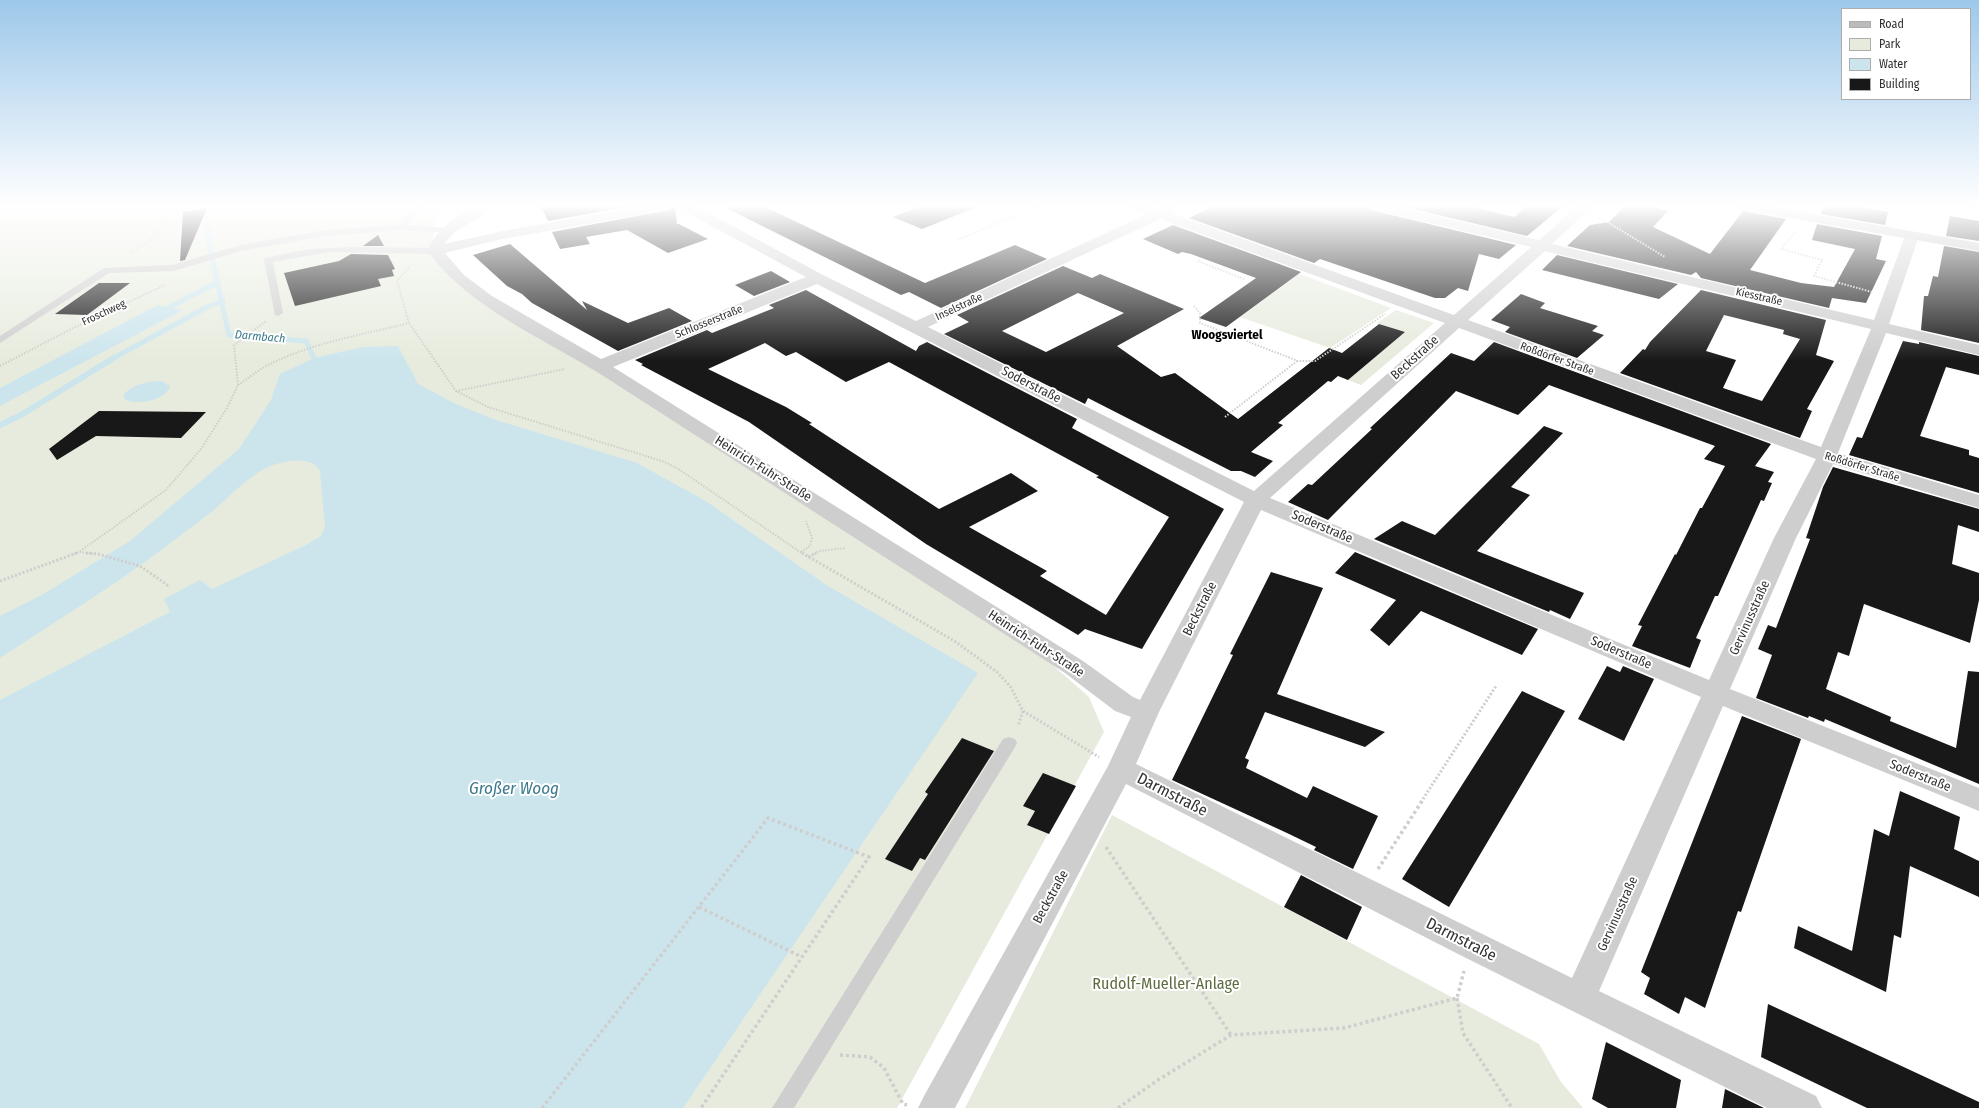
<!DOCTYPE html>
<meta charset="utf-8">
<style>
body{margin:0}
#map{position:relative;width:1979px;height:1108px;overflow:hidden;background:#fff;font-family:"Fira Sans Condensed",sans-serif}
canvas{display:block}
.legend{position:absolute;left:1841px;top:8px;width:130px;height:92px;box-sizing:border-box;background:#fff;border:1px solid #adadad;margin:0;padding:5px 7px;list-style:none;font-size:12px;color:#313131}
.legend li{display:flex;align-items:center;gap:8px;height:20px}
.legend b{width:20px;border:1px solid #adadad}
</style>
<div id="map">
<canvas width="1979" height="1108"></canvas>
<ul class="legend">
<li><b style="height:5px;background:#bbb"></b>Road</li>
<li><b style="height:11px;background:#e6ebdd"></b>Park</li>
<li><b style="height:11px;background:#cce5ed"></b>Water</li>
<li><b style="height:11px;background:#181818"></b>Building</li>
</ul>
</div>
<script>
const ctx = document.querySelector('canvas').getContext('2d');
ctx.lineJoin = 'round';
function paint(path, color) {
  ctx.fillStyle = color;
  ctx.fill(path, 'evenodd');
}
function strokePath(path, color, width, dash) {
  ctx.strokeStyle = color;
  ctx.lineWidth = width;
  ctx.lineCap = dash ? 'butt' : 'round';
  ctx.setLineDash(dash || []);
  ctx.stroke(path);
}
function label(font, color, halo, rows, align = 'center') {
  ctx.font = font + ' "Fira Sans Condensed",sans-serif';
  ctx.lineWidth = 4;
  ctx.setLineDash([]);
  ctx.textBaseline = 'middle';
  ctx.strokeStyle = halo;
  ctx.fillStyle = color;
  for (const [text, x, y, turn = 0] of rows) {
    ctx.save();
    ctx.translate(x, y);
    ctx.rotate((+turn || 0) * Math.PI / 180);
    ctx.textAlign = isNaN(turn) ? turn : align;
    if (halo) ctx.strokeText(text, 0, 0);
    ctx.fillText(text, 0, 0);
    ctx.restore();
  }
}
const green = new Path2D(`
 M0,206H451L435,219L432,253L483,304L602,370L1039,653L1089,697L1104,732L897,1108H0Z
 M1278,266L1391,308L1330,348L1240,317L1296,276Z
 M1396,310L1434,323L1361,385L1348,380L1404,333L1377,323Z
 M1112,815L1539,1044L1561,1082L1583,1108H965Z`);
const water = new Path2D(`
 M158,305L183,310L0,406V388Z
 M398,346L418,384L456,404L496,420L637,463L704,500L828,586L978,673L683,1108H0V700L170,612L164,599L200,580L212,589L308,544L321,536L325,527L320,471C312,456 286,460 271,466C249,475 231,495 214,510C199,522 183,533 168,545C114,586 56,621 0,658V616L40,596L130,541L239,449L271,400L280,374L314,358L363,347Z
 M162,381L170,386C165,401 136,406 124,399V394C134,384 149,381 162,381Z`);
const streamFar1 = new Path2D(`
 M206,206L209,245L229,335L306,341L314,358
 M170,307L218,282
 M110,360L209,306L223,301`);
const stream = new Path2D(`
 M0,425L21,415L112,359`);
const building = new Path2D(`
 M541,206H632L548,221Z
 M672,206H675L677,224H679L708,239L668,253L627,230L586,237L590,244L560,249L552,232L669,210Z
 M730,206H763L925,283L1015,245L1047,259L941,308L909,292L901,295L728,209Z
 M921,206H977V207L922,229L893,217Z
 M1214,206H1368L1371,210L1516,245L1499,259L1479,254L1468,291L1458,288L1445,298H1435L1320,259L1314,263L1189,218Z
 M1401,206H1469L1514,217L1527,206H1563L1527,236Z
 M1625,206H1649L1668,211L1653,227L1710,254L1743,211L1786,219L1750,270L1801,283L1834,287L1855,249L1812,240L1817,224L1882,236L1876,259L1886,261L1866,303L1832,298L1829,308L1701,278L1696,272L1691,275L1567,246L1590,225L1609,222Z
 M1824,206H1856L1888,212L1885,225L1821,214Z
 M207,208L185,260L180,261L183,212Z
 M1950,216L1979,221V241L1946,236Z
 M1173,225L1301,272L1226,327L1199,318L1256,278L1191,254L1182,252L1178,254L1143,239Z
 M378,235L384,246H363Z
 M510,244L587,310L582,301L628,323L669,308L692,321L618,351L532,303L522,294L507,286L473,255Z
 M1944,246L1979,252V343L1921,330L1924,296H1928L1933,276L1938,277Z
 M351,254L388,255L395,269L392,270L394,276L378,279L381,286L295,306L284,273L339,261Z
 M1557,255L1678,284L1659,299L1542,270Z
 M1063,266L1092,278L1100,274L1184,309L1117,346L1161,377L1175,373L1238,419L1329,348L1342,353L1379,324L1405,332L1348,380L1338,376L1331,382L1328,381L1278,423L1283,425L1251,452L1273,461L1255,477L1241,471H1231L1088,398L1085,404L944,334L969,322L957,315ZM1078,293L1124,313L1046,352L1002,331Z
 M771,271L790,282L754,296L735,285Z
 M99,283H130L87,315L55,314Z
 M806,290L916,351L919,346L927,342L1077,419L1072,428L1224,509L1142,649L1085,629L1078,635L926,544L749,422L641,365L643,364L635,360L707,330L712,333L774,308L769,305ZM765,343L786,356L796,352L846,382L889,362L1099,476L1096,477L1169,517L1106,615L1040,576L1047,571L969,527L1038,491L1011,473L939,509L809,424L812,423L786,407L708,369Z
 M1701,290L1826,320L1816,355L1834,361L1807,409L1812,411L1800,438L1620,373L1643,349L1645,350L1650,342ZM1724,315L1784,330L1783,334L1800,339L1762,401L1723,388L1736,360L1706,351Z
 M1521,294L1545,303L1540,308L1598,326L1592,331L1604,335L1577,358L1505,332L1510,327L1491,320Z
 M1903,341L1919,344V342L1979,356V375L1946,367L1920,436L1969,450V455L1979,458V493L1849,455L1857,437L1862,438Z
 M1494,342L1771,444L1755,466L1774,472L1768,482L1772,483L1764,501L1761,500L1718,596H1715L1696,638L1701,640L1690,668L1632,646L1642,626L1638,625L1675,554L1676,555L1700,508H1702L1725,466L1704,459L1715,446L1549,385L1518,415L1456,391L1328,520L1288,502L1308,484L1312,485L1372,429L1370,428L1451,353L1474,361Z
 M99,411L206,412L181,438L96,436L57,460L49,449Z
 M1544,426L1563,433L1511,487L1530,495L1477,551L1584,593L1570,619L1550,610L1549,612L1374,539L1402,521L1435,535Z
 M1833,467L1979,509V532L1958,525L1952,564L1979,573V600L1970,643L1864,604L1849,656L1838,652L1826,689L1891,717L1890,721L1956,748L1968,671L1979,672V784L1825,719L1824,722L1809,716L1808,718L1756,698L1772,655L1758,649L1768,625L1776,628L1810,539L1806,538L1823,487Z
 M1355,552L1538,629L1522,655L1421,611L1389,646L1370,630L1396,600L1335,573Z
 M1271,572L1323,588L1277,694L1385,732L1365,747L1265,712L1245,758L1249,760L1246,768L1307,798L1313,786L1378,816L1353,869L1314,850L1316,847L1287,833L1172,780L1233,655L1230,654Z
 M1607,666L1620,672L1623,666L1654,679L1624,741L1578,719Z
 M1522,691L1565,711L1449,907L1402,879Z
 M1742,716L1801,739L1741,912L1738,911L1705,1008L1685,997L1679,1014L1644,994L1650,978L1641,972Z
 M962,738L994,751L925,860L920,858L912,871L885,859L928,794L925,792Z
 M1043,773L1076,786L1049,834L1027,825L1035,811L1023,806Z
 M1900,791L1960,817L1954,849L1979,861V897L1910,866L1901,938L1894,935L1886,992L1794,948L1798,926L1852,951L1874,829L1889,836Z
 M1301,875L1362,907L1347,940L1284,907Z
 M1768,1004L1979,1102V1108H1867L1761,1057Z
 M1606,1042L1681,1080L1676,1108H1608L1592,1099Z
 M1725,1089L1764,1108H1722Z`);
const pathFar2 = new Path2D(`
 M237,206L244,232
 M1903,206L1904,218
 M1599,217L1665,257
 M1795,232L1781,249L1822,260L1814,276L1872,292
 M958,240L1038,206
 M131,253L153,238L165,225L166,206
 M1198,261L1244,279
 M409,267L397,281L409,323L456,391L488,407L665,462L680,470L803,554
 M1194,306L1200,313V323L1298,361H1315L1385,314
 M0,366L71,329L165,285
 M238,385C247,379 256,372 266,366C311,343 361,335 409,323
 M456,391L565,369
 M1225,417L1297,361
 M801,552L810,546L812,538L806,521
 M74,554L79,552
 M96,554L79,552L166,490L201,449L227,408L238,385L234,345L266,321
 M814,554L820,551L846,548`);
const pathFar1 = new Path2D(`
 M86,553L98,554L140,566L170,587
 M802,553L956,642L997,672L1010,686L1023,711L1018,726
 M808,557L816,553
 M0,581L77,553
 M1023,711L1099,757
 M1423,799L1496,686`);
const path = new Path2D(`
 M1106,847L1231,1035
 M1378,869L1424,798
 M699,907L802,957
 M1457,998L1463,1033L1512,1108
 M840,1055L870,1057L884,1068L903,1104L907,1105
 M542,1108L768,818L869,857L701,1108
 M1118,1108L1158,1080L1231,1035L1344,1028L1457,998L1464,971`);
const lane = new Path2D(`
 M414,206H422L408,225L447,228L451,231L450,233L402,230L326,236L241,251L173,271L109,273L0,343V336L104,268L172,265L241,245L326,230L400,225Z
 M1968,206H1979V209L1969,208Z
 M351,247L435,248L439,251L435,254L330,252L273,262L283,313L278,316L275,315L264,260L265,258L309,249Z
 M1009,737L1015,739L1017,743L1015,747L794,1108H772L1003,739Z`);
const street = new Path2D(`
 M641,206H671L669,209L664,210L498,240L445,253L464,275L492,296L601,359L806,277L682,210L681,206H696L823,275L916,321L1147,214L1133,209L1131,206H1151L1159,209L1166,206L1172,207L1174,210L1171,213L1454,315L1531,247L1371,209L1369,206H1394L1539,240L1578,206H1593L1552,244L1874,320L1905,236L1907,233H1917L1919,236L1889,324L1979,345V355L1886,333L1838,453L1979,495V508L1833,464L1796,538L1730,689L1979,788V811L1723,706L1599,991L1816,1096L1822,1108H1767L1460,955L1126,784L955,1108H918L924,1096L1108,766L1131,717L1115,711L1065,673C912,575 759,476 605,377C549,341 466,307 428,251C433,234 462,205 482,210L484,213L482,216L456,231L444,244L498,232ZM1160,219L1445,323L1254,491L928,327ZM1545,251L1871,329L1821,447L1468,320ZM817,284L1244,502L1140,700L1133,697L1083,661L613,367ZM1459,328L1816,459L1774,538L1709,680L1270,498ZM1261,510L1701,697L1572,978L1136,764L1159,712Z`);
const secondary = new Path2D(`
 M1737,206H1768L1979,243V251L1744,210L1739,209Z`);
const farStreetnames = [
 ["Kiesstraße",1759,297,13],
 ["Inselstraße",959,307,-25],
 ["Froschweg",104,313,-25],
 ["Schlosserstraße",709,322,-22],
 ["Roßdörfer Straße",1557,359,20],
 ["Roßdörfer Straße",1862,467,17]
];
const farWaternames = [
 ["Darmbach",260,337,5]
];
const farQuarternames = [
 ["Woogsviertel",1227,335]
];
const streetNames = [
 ["Beckstraße",1415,358,-42],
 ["Soderstraße",1031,385,27],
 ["Heinrich-Fuhr-Straße",763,469,32],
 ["Soderstraße",1322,527,23],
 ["Beckstraße",1200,609,-63],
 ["Gervinusstraße",1750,618,-66],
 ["Heinrich-Fuhr-Straße",1036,644,33],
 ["Soderstraße",1621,653,23],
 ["Soderstraße",1920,776,22],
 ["Beckstraße",1051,897,-61],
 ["Gervinusstraße",1618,914,-66]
];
const nearStreetnames = [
 ["Darmstraße",1172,795,27],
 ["Darmstraße",1461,940,27]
];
const nearParknames = [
 ["Rudolf-Mueller-Anlage",1166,985]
];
const nearWaternames = [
 ["Großer Woog",514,789]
];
paint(green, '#e6ebdd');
paint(water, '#cce5ed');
strokePath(streamFar1, '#cce5ed', 5);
strokePath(stream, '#cce5ed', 6);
paint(building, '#181818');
strokePath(pathFar2, '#cecece', 2, [1.5, 1.5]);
strokePath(pathFar1, '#cecece', 3, [2, 2]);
strokePath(path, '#cecece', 3.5, [3, 3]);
paint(lane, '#cecece');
paint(street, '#cecece');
paint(secondary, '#bbb');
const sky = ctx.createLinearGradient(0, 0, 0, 361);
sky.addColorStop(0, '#9dc8ea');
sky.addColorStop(0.57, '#fff');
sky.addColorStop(1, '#ffffff00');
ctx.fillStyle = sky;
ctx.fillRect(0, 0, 1979, 361);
label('11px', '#313131', '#fff', farStreetnames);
label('italic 12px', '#3d7a8d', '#fff', farWaternames);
label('bold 13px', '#000', '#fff', farQuarternames);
label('13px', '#313131', '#fff', streetNames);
label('16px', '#313131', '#fff', nearStreetnames);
label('16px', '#5b6d3e', '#fff', nearParknames);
label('italic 17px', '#3d7a8d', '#fff', nearWaternames);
</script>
